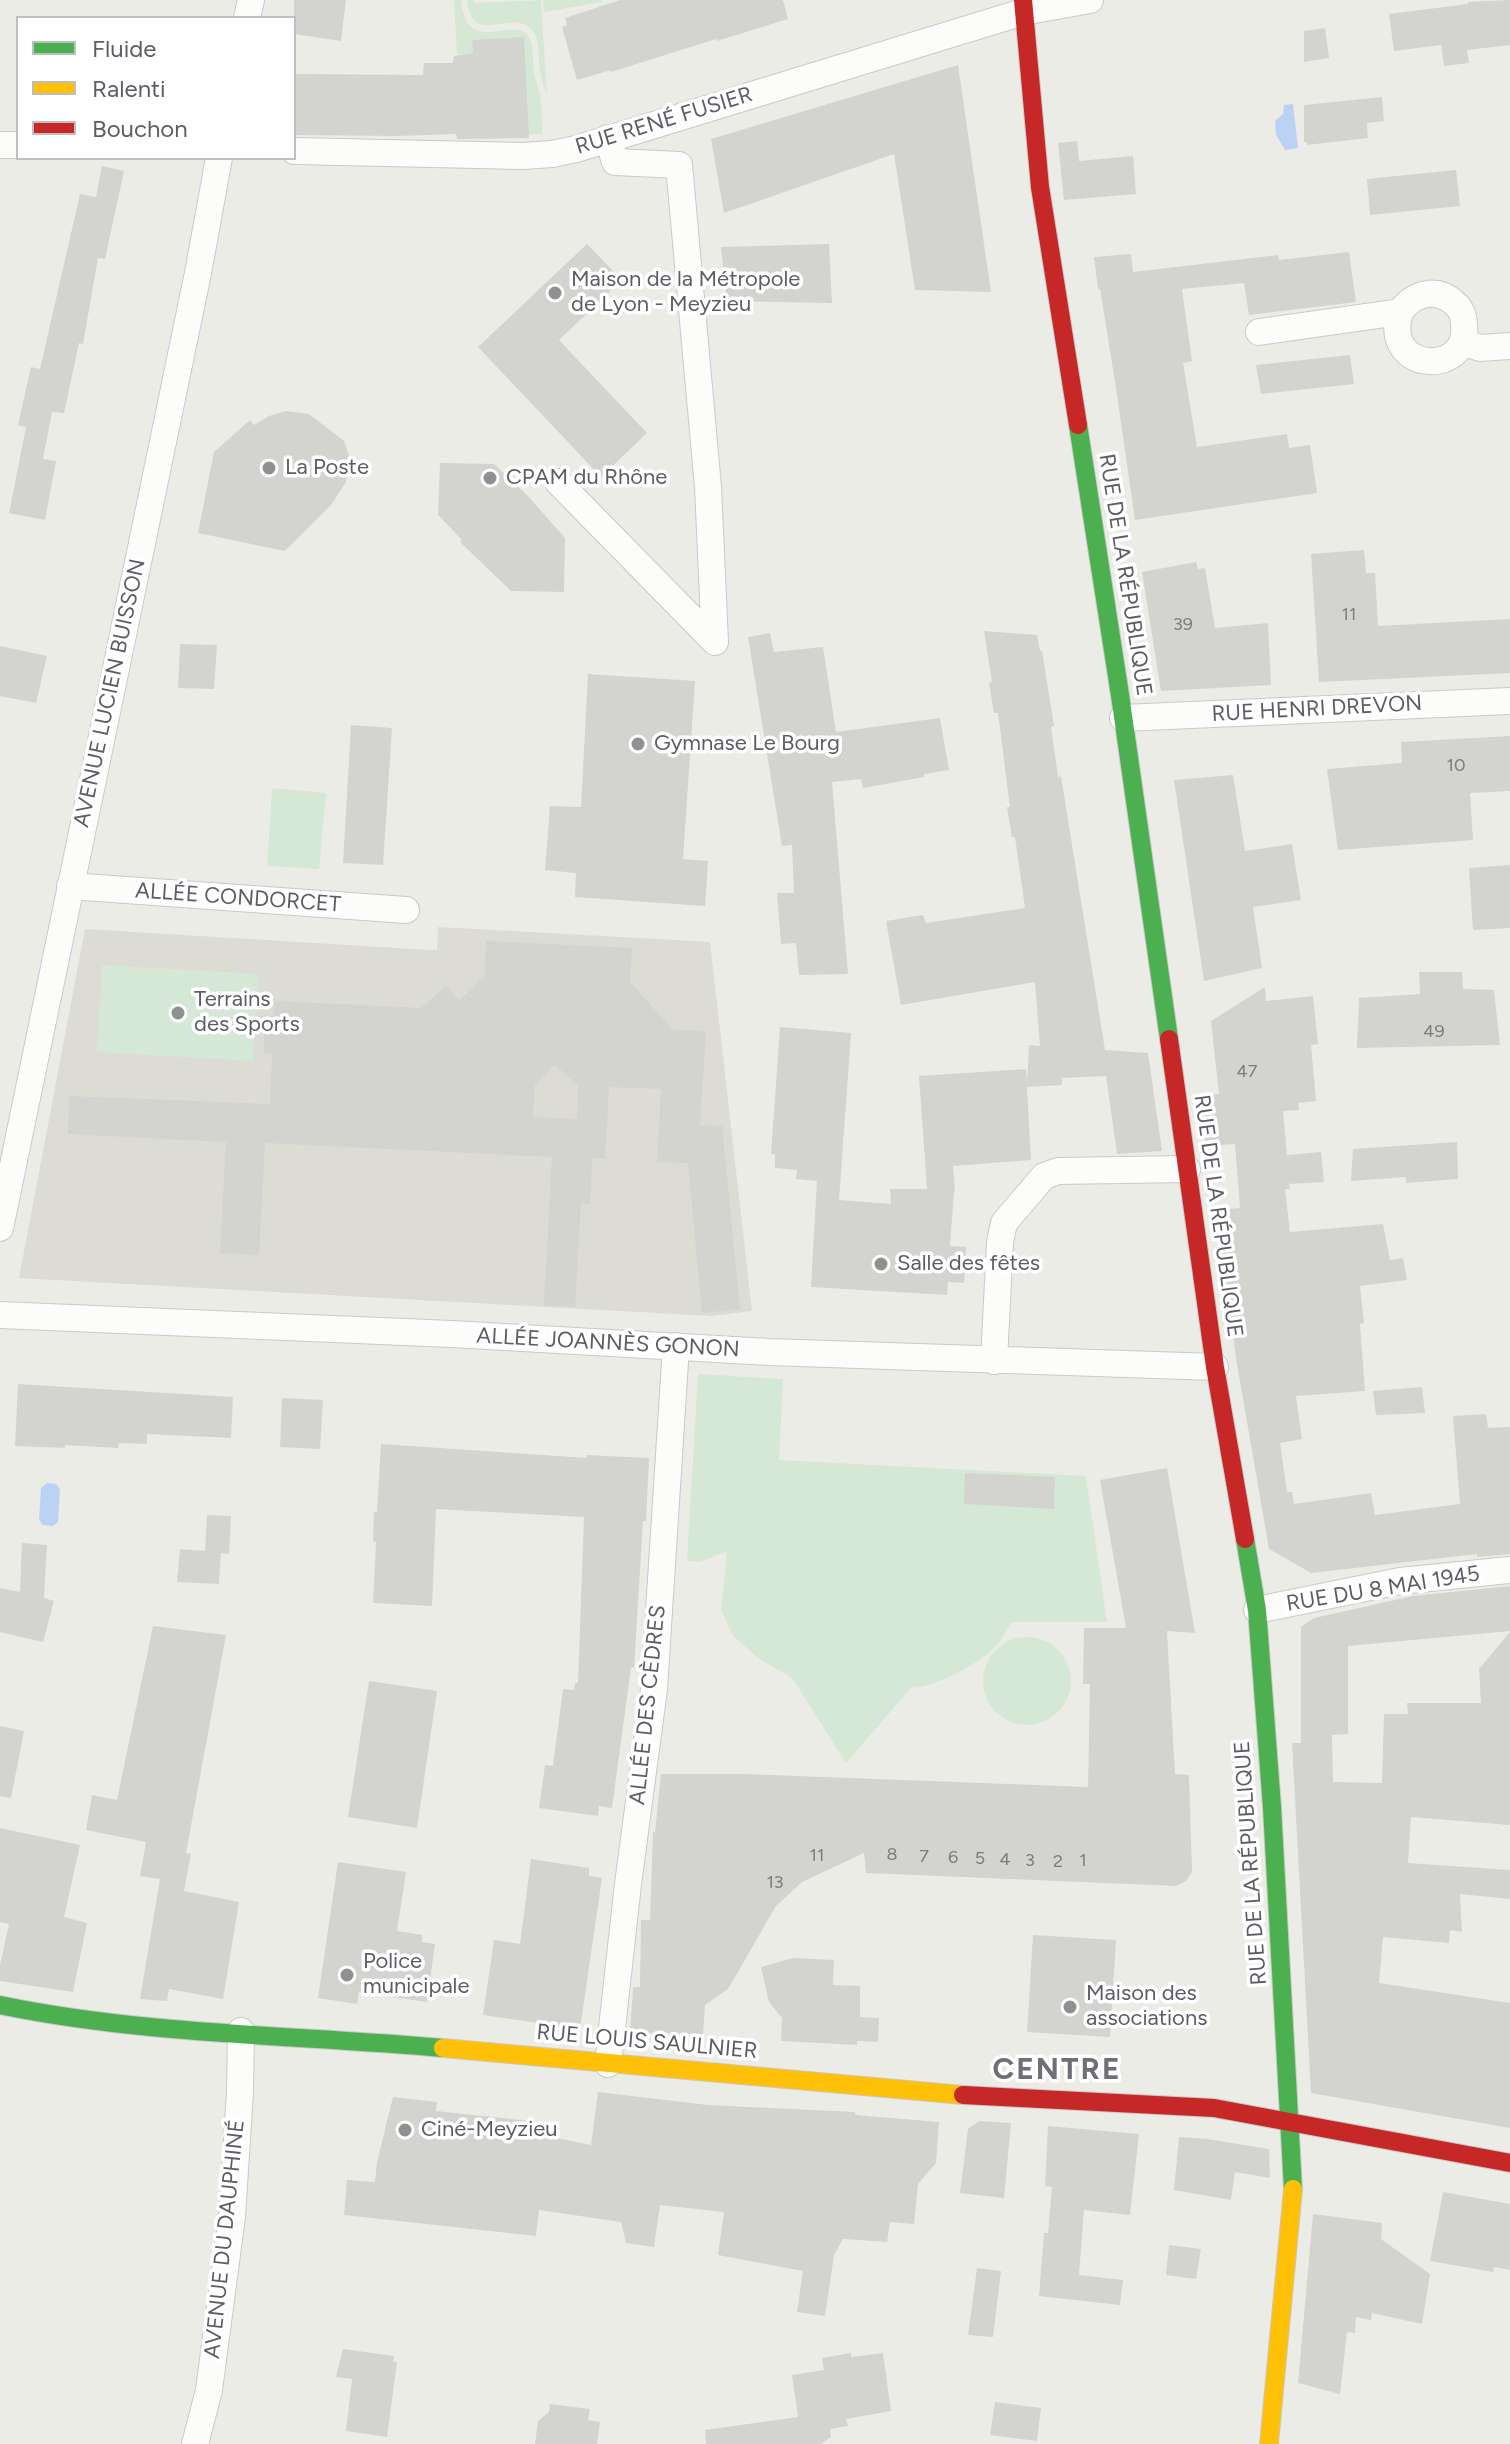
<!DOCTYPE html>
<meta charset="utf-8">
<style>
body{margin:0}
#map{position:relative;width:1510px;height:2444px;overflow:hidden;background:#ecece7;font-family:Figtree,sans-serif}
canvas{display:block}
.legend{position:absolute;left:16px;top:16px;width:280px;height:144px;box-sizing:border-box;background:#fff;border:2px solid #bebfc1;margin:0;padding:10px 14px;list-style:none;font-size:24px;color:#5d5e65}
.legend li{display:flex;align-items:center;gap:16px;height:40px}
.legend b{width:40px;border:2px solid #bebfc1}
</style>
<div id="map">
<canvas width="1510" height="2444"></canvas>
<ul class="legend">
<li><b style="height:10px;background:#4caf50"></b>Fluide</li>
<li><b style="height:10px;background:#ffc107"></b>Ralenti</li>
<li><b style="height:10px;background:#c62828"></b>Bouchon</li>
</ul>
</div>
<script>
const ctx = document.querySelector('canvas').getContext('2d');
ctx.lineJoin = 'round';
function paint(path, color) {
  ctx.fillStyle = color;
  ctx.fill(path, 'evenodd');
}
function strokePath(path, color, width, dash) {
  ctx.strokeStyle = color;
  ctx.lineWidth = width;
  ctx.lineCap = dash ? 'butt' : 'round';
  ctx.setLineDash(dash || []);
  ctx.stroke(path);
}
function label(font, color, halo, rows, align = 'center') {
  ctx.font = font + ' Figtree,sans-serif';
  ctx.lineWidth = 7;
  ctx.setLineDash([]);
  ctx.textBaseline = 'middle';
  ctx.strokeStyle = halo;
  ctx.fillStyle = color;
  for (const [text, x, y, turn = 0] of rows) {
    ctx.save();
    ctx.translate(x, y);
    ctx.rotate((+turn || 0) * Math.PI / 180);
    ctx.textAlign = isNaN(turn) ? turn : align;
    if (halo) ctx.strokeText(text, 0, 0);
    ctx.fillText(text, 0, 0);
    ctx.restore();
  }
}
const education = new Path2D(`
 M438,927L710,942L752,1311L712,1316L19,1278L85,929L429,950H437Z`);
const green = new Path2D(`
 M454,0H461C467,58 511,16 527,35C535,44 532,60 534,71C536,82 540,92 541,102C542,113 542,124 542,134H529L472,41L473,53L457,55Z
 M467,0H474L475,3L541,0L547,94C544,86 541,79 540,70C538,57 541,38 530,28C509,9 472,48 467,0Z
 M543,0H602V2L544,12Z
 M272,788L326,793L319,869L267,866Z
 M102,965L258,974L253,1061L97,1052Z
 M698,1374L783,1379L779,1460L1086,1476L1107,1622H1012C1007,1629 1003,1638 998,1644C981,1663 937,1687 911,1688L846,1763L793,1679L758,1658L733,1636L721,1610L727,1551L700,1562L687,1561Z
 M983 1681a44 44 0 1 1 88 0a44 44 0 1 1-88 0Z`);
const water = new Path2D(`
 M1293,104L1298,148L1285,150L1276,135L1275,121L1283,114L1284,105Z
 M47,1483L56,1484L60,1489L58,1522L53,1526L43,1525L39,1520L41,1488Z`);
const building = new Path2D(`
 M294,0H346L341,41L294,34Z
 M620,0H783L788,19L717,41L716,39L611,72V70L577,80L562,27L567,25L565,18Z
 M1510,0V45L1467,50L1469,63L1444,66L1441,45L1394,51L1389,14L1468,4V2Z
 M1325,28L1329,58L1304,62V31Z
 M524,37L529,138L457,139L456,134L398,136L294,135V74L423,75L424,63H453L454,56L473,53L472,40Z
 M958,65L991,292L915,290L894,154L724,213L711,139Z
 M1382,97L1384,121L1367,123L1368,138L1307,145V142H1304V105Z
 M1077,141L1079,161L1133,156L1136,194L1064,200L1058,143Z
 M102,166L124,171L105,259L98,258L83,344L79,343L64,413L52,412L43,459L56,461L45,520L9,513L26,427L18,425L31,367L40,369L80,194L96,197Z
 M1456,170L1460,206L1370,215L1367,179Z
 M587,244L622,280L559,340L647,433L601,477L478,347Z
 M829,244L832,303L727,301L721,247Z
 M1349,252L1356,302L1249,315L1244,283L1182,289L1192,361L1183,363L1197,447L1287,434L1289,448L1310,445L1317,493L1135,520L1116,388L1100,289H1098L1094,257L1131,254L1133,272L1278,255L1279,260Z
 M1350,355L1354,384L1261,394L1256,365Z
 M286,411L309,414L344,441L349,456L346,482L331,505L285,551L198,533L214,452L250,420L254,425L269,416Z
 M440,463L494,464L527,495L565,538L564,592L511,591L460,542L462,540L438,515Z
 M1364,550L1366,573H1375L1378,626L1510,619V673L1319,682L1311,554Z
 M1196,562L1198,569L1205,568L1215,628L1268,623L1271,685L1161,691L1142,572Z
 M984,631L1037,635L1040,651H1042L1054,726L1051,727L1058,777L1061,776L1105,1050L1148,1053L1162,1151L1117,1154L1106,1076L1062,1078V1085L1027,1087L1031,1160L953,1166L955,1191H954L950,1246L966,1247L964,1283L948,1282L947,1295L811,1287L817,1181L796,1179L797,1170L775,1168V1154H771L780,1027L851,1033L839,1200L891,1204L890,1189H927L919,1076L1026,1069L1027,1083L1029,1045L1040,1046L1035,982L901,1005L886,921L923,915L926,923L1025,908L1015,837H1012L1007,807H1010L998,713H994L989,683L992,682Z
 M770,633L774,652L823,647L836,732L940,718L949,770L924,774V777L863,788L861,779L832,782L848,974L799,975L796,943L781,944L777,893H794L792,845L782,846L748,637Z
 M180,644L217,645L214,689L178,688Z
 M0,646L47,656L36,703L0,696Z
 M588,674L695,681L683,859L708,861L705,906L575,897L576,873L545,870L550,806L581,807Z
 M351,725L392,728L383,865L343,863Z
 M1510,736V791L1470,793L1473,840L1338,850L1327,769L1402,763L1401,742Z
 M1233,775L1245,851L1292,844L1301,900L1253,907L1262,968L1204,981L1174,780Z
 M1510,865V928L1473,930L1469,868Z
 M486,941L632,948L630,982L654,1009L674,1030L706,1031L700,1125L722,1126L740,1309L702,1313L688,1163L657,1162L661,1089L609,1087L605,1159L592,1158L590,1204L581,1203L575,1307L544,1305L552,1157L265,1143L259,1255L220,1253L226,1142L68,1134L69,1096L270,1104L272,1054L264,1053V1030L265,1016H274L275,1001L421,1008L446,986L459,1000L485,976ZM555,1065L578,1085L577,1119L533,1117L535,1085Z
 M1419,972H1462L1463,989L1494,990L1500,1045L1357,1048L1359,998L1420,994Z
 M1265,987L1266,1001L1313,996L1318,1044L1311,1045L1316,1101L1298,1103L1299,1110L1283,1111L1287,1155L1321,1152L1324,1182L1289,1184L1290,1189H1285L1290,1232L1383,1224L1390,1260L1403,1258L1407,1280L1360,1286L1364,1323L1360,1324L1365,1391L1296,1396L1302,1439L1280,1443L1287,1492H1292L1294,1504L1371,1493L1375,1515L1460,1504L1453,1416L1486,1414L1488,1428L1510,1427V1554L1477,1557V1554L1311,1573L1269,1549L1237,1364L1215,1210L1240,1208L1235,1144L1206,1146L1199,1096L1219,1094L1211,1021Z
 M1457,1142L1458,1179L1406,1183V1177L1351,1181L1353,1149Z
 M18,1384L233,1397L231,1438L147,1434V1444L119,1443L118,1448L65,1445V1448L15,1446Z
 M1422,1387L1425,1413L1376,1415L1373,1391Z
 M282,1398L323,1400L320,1449L280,1447Z
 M381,1444L587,1458V1455L649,1458L646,1521H643L634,1668L631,1667L612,1808L599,1806L598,1816L539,1808L545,1765L553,1766L563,1689L574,1690L575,1683H578L584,1517L436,1509L432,1606L373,1603L376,1542L373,1541L374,1512H377Z
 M1167,1468L1195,1633L1167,1631L1175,1774L1189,1775L1192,1872L1186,1881L1176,1886L866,1873L864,1853L802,1882L776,1906L728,1989L705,2005L703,2034L630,2033L633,1987H640L641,1920H650L653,1832H655L661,1774H744L1088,1787L1090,1684H1083L1084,1628H1126L1100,1480Z
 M965,1473L1055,1477L1054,1509L964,1504Z
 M207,1515L231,1516L229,1554L221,1553L219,1584L177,1582L180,1549L205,1551Z
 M22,1543L47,1545L44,1598L54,1601L43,1642L0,1632V1588L20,1592Z
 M1510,1586V1631L1348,1646V1734L1332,1735L1333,1782L1382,1783L1384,1714H1408L1407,1703H1481L1479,1669L1510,1632V1825L1411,1817L1408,1863L1510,1870V1899L1460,1894L1462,1932L1450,1930L1449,1943L1383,1937L1379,1983L1510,2003V2128L1311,2093L1292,1743H1301V1627L1314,1618L1413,1596Z
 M153,1626L226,1635L186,1853L191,1854L184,1891L239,1902L223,1999L169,1989L167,2001L140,1999L160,1879L140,1876L146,1842L86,1830L92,1795L117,1800Z
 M369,1681L437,1691L417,1828L348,1817Z
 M0,1726L24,1731L11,1798L0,1796Z
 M0,1828L80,1845L64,1917L87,1923L73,1992L0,1981V1965L9,1924L0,1922Z
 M531,1859L589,1868V1876L602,1878L580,2029L483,2015L494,1940L520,1944Z
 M338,1862L406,1872L397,1931L422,1935V1942L435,1944L427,2002L359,1992L357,2004L318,1998Z
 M1033,1935L1116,1940L1110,2037L1027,2032Z
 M793,1958L834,1960L833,1985L860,1986V2017L879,2018L878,2042L857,2041V2045L781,2041L782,2018L769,2002L761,1967Z
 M598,2092L708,2105L855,2112V2115L939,2122L936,2163L918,2184L914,2224L890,2222L887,2242L843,2239L834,2255L825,2316L797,2312L803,2271L718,2255L724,2212L660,2205L654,2247L626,2243L621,2222L539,2210L536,2236L344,2215L347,2180L375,2182L377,2162L393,2097L437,2102L436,2111L549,2123L547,2136L591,2145Z
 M979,2121L1011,2123L1004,2198L960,2193L968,2129Z
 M1048,2126L1139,2134L1130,2215L1084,2210L1079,2275L1123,2280L1120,2305L1039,2296L1044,2233H1048L1052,2187L1045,2186Z
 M1179,2137L1207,2139L1269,2149L1270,2178L1235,2172L1231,2200L1174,2190Z
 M1443,2192L1510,2204V2270L1494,2267L1493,2272L1430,2261Z
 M1313,2214L1382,2223L1381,2239L1430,2274L1422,2324L1372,2313L1371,2320L1356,2317L1355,2333L1347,2332L1340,2394L1298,2383Z
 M1169,2245L1201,2249L1196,2279L1166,2275Z
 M977,2268L1001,2271L993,2337L968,2335Z
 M343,2349L394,2356L393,2361L397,2362L387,2437L346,2431L352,2379L336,2377Z
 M851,2353V2357L883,2353L891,2411L846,2419L848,2426L830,2429L831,2437L821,2444H706L705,2430L798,2417L792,2375L824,2370L822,2358Z
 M995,2402L1041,2408L1037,2441L990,2435Z
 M550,2404L590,2409L588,2420L600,2422L597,2444H535L538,2421L549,2412Z`);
const street = new Path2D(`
 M247,18L251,0
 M608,138L615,162L679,165L708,487L715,642
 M0,145H18
 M294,151L523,156L552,154L576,149L1023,12L1090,0
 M1259,332L1400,312C1413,294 1436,286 1454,303C1461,308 1464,317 1464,325C1470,377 1381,373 1400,312
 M1462,342L1480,348L1510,346
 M558,482L715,642
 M1123,718L1510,701
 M70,886L406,910
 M0,1228L198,273L219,158
 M0,1315L452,1334L769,1352L1215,1367
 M994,1361L1000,1242L1004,1223L1044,1176L1058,1171L1187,1169
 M1257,1610L1400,1581L1510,1570
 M608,2064L628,1884L654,1689L676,1346
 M195,2444L209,2390L232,2217L240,2092L241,2031`);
const fast = new Path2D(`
 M1078,425L1120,695L1169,1039
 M1245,1539L1257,1610L1272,1807L1293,2189
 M0,2005C145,2035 296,2035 443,2048`);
const slow = new Path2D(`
 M443,2048L963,2095
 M1269,2444L1293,2189`);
const jam = new Path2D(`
 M1023,0L1040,187L1078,425
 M1169,1039L1215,1367L1245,1539
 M963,2095L1214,2108L1510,2163`);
const markers = [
 [555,293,8,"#8f9092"],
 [269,468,8,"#8f9092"],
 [490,478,8,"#8f9092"],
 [638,744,8,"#8f9092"],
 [178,1013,8,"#8f9092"],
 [881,1264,8,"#8f9092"],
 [347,1975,8,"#8f9092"],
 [1070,2007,8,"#8f9092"],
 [405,2130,8,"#8f9092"]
];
const numberNames = [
 ["11",1349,615],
 ["39",1183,625],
 ["10",1456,766],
 ["49",1434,1032],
 ["47",1247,1072],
 ["8",892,1855],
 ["11",817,1856],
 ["7",924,1857],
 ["6",953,1858],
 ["5",980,1859],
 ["4",1005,1860],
 ["3",1030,1861],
 ["1",1083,1861],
 ["2",1058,1862],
 ["13",775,1883]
];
const streetNames = [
 ["RUE RENÉ FUSIER",664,121,-17],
 ["RUE DE LA RÉPUBLIQUE",1125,575,81],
 ["AVENUE LUCIEN BUISSON",110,693,-78],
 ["RUE HENRI DREVON",1317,709,-3],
 ["ALLÉE CONDORCET",238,898,4],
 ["RUE DE LA RÉPUBLIQUE",1218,1216,82],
 ["ALLÉE JOANNÈS GONON",608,1343,3],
 ["RUE DU 8 MAI 1945",1383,1589,-9],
 ["ALLÉE DES CÈDRES",648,1705,-84],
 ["RUE DE LA RÉPUBLIQUE",1251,1863,-94],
 ["RUE LOUIS SAULNIER",647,2042,5],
 ["AVENUE DU DAUPHINÉ",225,2239,-84]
];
const poiNames = [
 ["Maison de la Métropole",571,280],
 ["de Lyon - Meyzieu",571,305],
 ["La Poste",285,468],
 ["CPAM du Rhône",506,478],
 ["Gymnase Le Bourg",654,744],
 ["Terrains",194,1000],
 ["des Sports",194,1025],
 ["Salle des fêtes",897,1264],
 ["Police",363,1962],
 ["municipale",363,1987],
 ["Maison des",1086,1994],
 ["associations",1086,2019],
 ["Ciné-Meyzieu",421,2130]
];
const districtNames = [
 ["CENTRE",1057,2070]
];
paint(education, '#dcdcd5');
paint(green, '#d5e8d6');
paint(water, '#bcd2f5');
paint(building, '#d3d3d0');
strokePath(street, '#c9c9c7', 28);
strokePath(fast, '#c9c9c8', 20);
strokePath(slow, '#c9c9c8', 20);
strokePath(jam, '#c9c9c8', 20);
strokePath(street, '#fcfcfb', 26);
strokePath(fast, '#4caf50', 18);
strokePath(slow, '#ffc107', 18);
strokePath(jam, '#c62828', 18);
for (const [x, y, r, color] of markers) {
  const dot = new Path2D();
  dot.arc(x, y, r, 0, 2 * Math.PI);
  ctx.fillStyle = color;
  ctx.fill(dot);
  strokePath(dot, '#fff', 3);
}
label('18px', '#7c7c81', null, numberNames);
label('22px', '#5d5e65', '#fff', streetNames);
label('22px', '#5d5e65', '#fff', poiNames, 'left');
ctx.letterSpacing = '2px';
label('bold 30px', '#6e7076', '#fff', districtNames);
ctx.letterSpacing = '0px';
</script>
